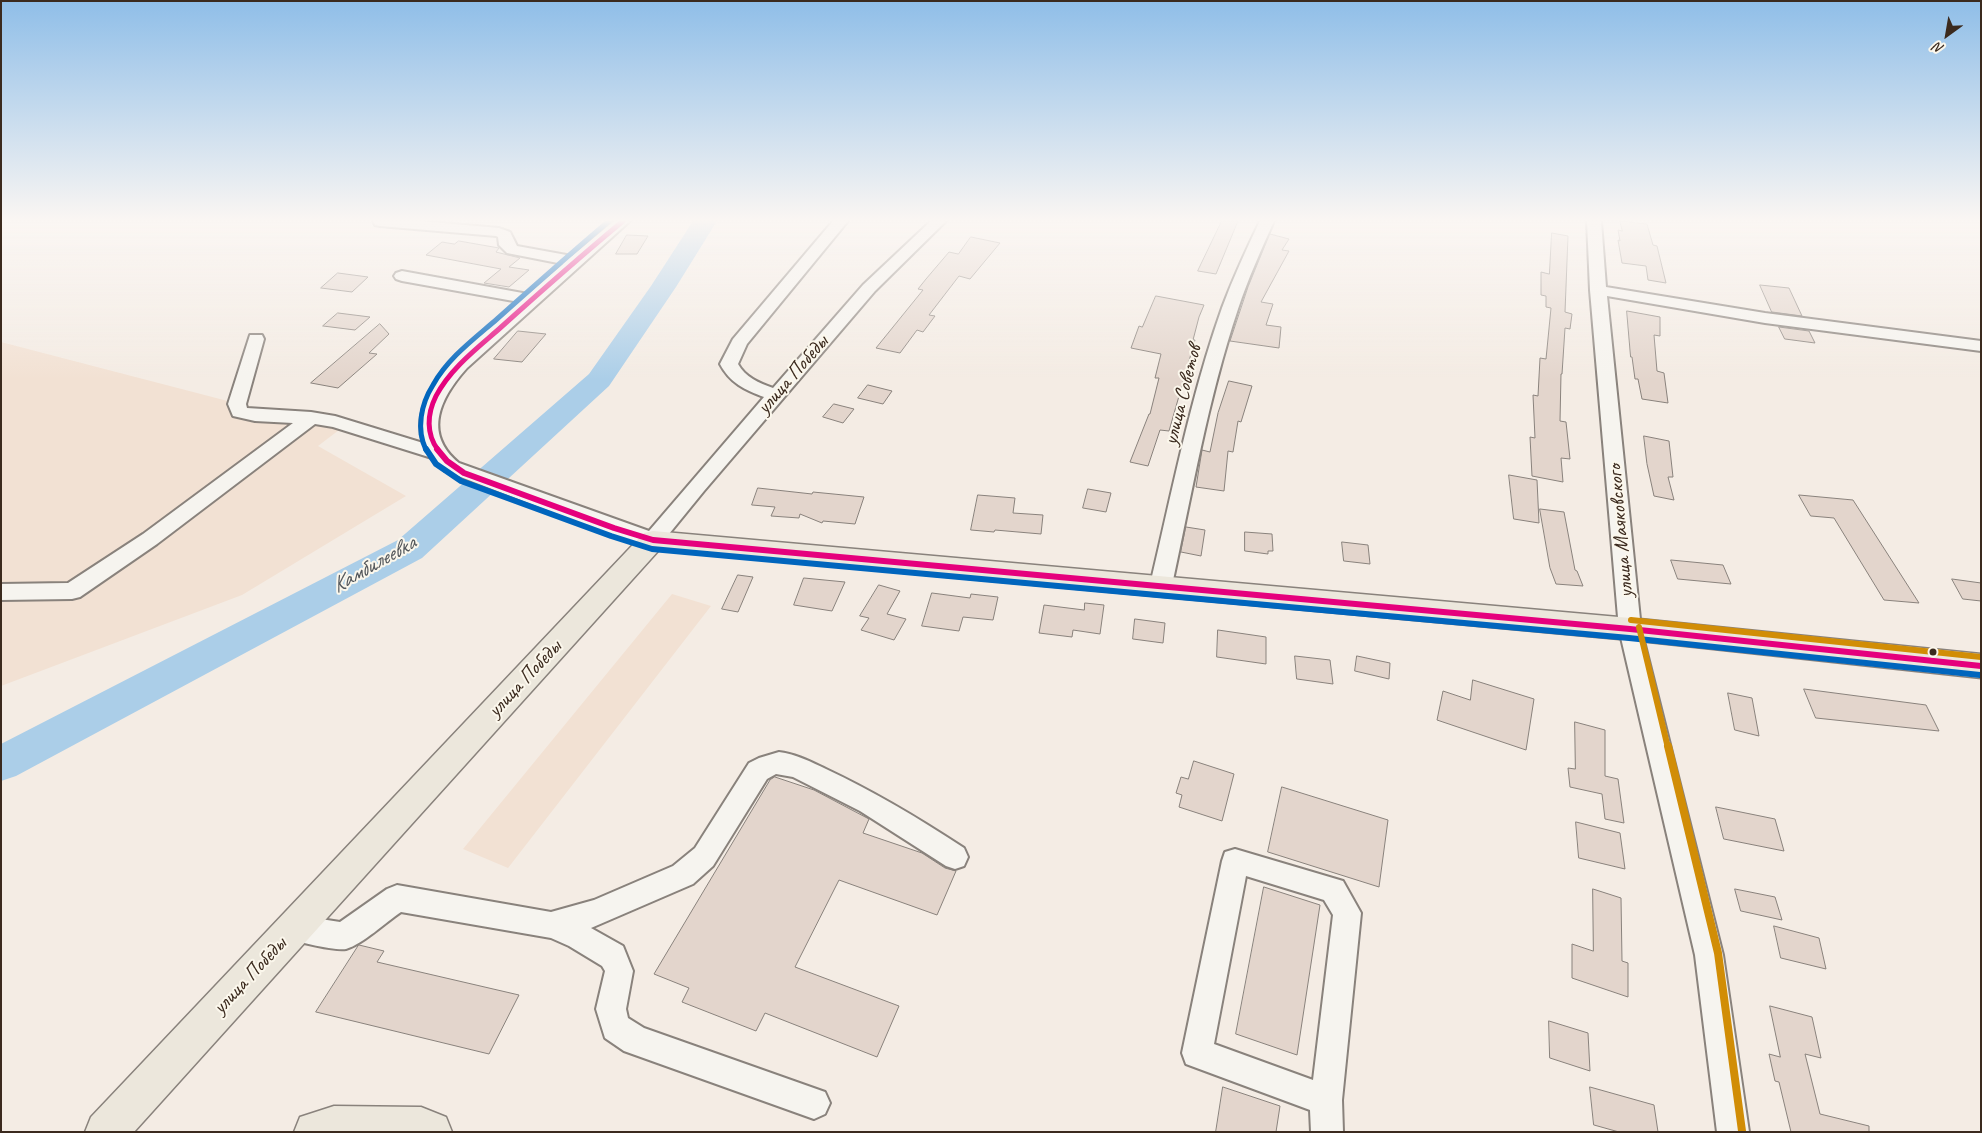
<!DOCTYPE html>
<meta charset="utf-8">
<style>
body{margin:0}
#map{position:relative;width:1982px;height:1133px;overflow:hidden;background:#f4ece4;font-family:Caveat,sans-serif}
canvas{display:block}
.frame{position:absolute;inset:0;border:2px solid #3b2a1e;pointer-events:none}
.north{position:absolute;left:1922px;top:10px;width:50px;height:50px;-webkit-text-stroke:4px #fbf7ec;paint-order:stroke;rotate:212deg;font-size:14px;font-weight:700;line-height:20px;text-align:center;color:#3b2a1e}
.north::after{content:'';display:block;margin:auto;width:18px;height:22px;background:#3b2a1e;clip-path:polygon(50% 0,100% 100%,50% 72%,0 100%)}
</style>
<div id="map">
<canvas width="1982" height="1133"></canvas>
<div class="frame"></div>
<div class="north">N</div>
</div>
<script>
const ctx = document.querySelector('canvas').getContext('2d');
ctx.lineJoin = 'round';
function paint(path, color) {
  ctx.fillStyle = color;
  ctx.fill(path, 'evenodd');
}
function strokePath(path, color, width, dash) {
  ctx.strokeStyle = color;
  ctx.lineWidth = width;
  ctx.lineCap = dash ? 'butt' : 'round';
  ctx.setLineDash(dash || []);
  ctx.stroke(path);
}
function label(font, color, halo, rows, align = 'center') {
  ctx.font = font + ' Caveat,sans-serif';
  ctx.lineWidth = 4;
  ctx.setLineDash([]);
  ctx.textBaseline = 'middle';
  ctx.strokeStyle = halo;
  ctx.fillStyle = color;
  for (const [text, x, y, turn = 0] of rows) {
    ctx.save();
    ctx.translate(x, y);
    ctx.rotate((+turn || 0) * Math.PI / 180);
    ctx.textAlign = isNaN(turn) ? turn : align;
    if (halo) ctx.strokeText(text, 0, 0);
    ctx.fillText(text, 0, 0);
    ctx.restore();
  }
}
const built = new Path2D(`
 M1,342L339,430L318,446L406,496L242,595L1,686Z
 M672,594L711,606L508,868L463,849Z`);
const river = new Path2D(`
 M693,221H717L676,287L609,386L422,558L16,776L1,781V744L398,540L589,374L651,286Z`);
const building = new Path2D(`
 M1222,221H1238L1216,274L1198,271Z
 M1620,221L1647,224L1653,245L1657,246L1666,283L1648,280L1646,266L1622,263L1618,240L1620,241L1618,230L1622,231Z
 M1552,233L1568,236L1565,312L1572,314L1570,329L1565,328L1562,374H1561L1560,421L1566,422L1570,459L1561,458L1563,482L1532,476L1530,437L1535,438L1533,395L1538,396L1540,358L1546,359L1551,308L1546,307V296L1541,295V272L1549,274Z
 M1270,234L1289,239L1282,250L1289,251L1261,302L1273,304L1266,325L1281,327L1279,348L1230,341L1248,287Z
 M627,235L648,236L637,254H616Z
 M971,237L1000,243L970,279L959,276L929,315L935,316L923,332L917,330L900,353L876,348L923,290L918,289L926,279L949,252L958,254Z
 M459,241L499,248L496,252L520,258L509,267L529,270L509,287L484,283L501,269L426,255L442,242L454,244Z
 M338,273L368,277L352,292L321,288Z
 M1760,285L1789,288L1802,316L1772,312Z
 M1156,296L1204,305L1199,317L1193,340H1195L1169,431L1160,430L1148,466L1130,462L1149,414H1150L1159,378H1155L1161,354L1131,348L1139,326L1142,327Z
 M1627,311L1660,317V336L1654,335L1657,371L1664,373L1668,403L1642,399L1638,379H1635L1632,357H1631Z
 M338,313L370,317L355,330L323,326Z
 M380,324L389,334L369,353L377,354L338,388L311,383Z
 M1779,327L1809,331L1815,343L1785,339Z
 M518,331L546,334L522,362L494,359Z
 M1229,381L1252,386L1241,422L1238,421L1233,452L1228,451L1224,491L1196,487L1202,450L1210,452L1218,413Z
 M868,385L892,391L883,404L858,398Z
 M834,404L854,409L843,423L823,417Z
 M1644,436L1669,441L1673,477H1668L1674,500L1654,496L1647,464Z
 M1509,475L1537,480L1539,523L1514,519Z
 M758,488L812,494L813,492L864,497L855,524L823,521L822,523L800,514L799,518L771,516L775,507L752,505Z
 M1088,489L1111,493L1106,512L1083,508Z
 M978,495L1015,498L1013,513L1043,515L1041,534L995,530L994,532L971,530Z
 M1799,495L1853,500L1919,603L1884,600L1834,518L1811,516Z
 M1540,509L1564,512L1575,570L1577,571L1583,586L1556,584L1550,568Z
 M1186,527L1205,530L1201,556L1181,552Z
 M1245,532L1272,534L1273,551H1268V554L1245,551Z
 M1342,542L1368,545L1370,564L1344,561Z
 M1671,560L1723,565L1731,584L1678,579Z
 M738,575L753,577L738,612L722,609Z
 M804,578L845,582L832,611L794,605Z
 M1952,579L1981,583V601L1963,599Z
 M879,585L900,591L887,614L906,619L894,640L861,630L869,618L860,616Z
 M932,593L970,598L971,594L998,597L993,620L963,617L959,631L922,626Z
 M1085,603L1104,605L1100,634L1073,630L1072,637L1039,633L1044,605L1084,610Z
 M1135,619L1165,623L1163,643L1133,639Z
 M1218,630L1266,637V664L1217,657Z
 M1295,656L1330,660L1333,684L1297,679Z
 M1357,656L1390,663L1389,679L1355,671Z
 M1473,680L1534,699L1526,750L1437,720L1443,691L1470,700Z
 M1804,689L1926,705L1939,731L1816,718Z
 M1728,693L1752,698L1759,736L1735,730Z
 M1575,722L1605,730V776L1618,779L1624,823L1605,819L1602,794L1570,787L1568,768L1575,769Z
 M1194,761L1234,774L1222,821L1179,807L1182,795L1176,793L1181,777L1188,779Z
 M775,777L814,790L869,819L863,833L922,853L945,868L956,871L937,915L839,880L795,967L899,1006L877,1057L765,1013L756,1031L682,1002L689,988L654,974L770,780Z
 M1282,787L1388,820L1379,887L1268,852Z
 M1716,807L1775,819L1784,851L1724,839Z
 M1576,822L1620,833L1625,869L1579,858Z
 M1264,887L1320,905L1297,1055L1236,1034Z
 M1593,889L1621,898L1622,961L1628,963V997L1572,978V944L1593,951Z
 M1735,889L1775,897L1782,920L1741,911Z
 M1774,926L1819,938L1826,969L1781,958Z
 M359,945L384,951L377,962L519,995L489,1054L316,1012Z
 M1770,1006L1812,1017L1821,1058L1805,1054L1820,1114L1869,1126V1132H1791L1779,1082L1775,1081L1769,1054L1780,1057Z
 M1549,1021L1588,1033L1590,1071L1550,1058Z
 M1223,1087L1280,1106L1276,1132H1216Z
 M1590,1087L1654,1105L1658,1132H1619L1594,1125Z`);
const minor = new Path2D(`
 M373,221H420L499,228L510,232L517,246L572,256L614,221H630L467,368C441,397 422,433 459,463L649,531L764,397C745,390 730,383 720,364L733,339L833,221H848L747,344L738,364C745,377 759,383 773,388L863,285L931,221H946L875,291L704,491L660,545L653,547L607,533L445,471L432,458L333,427L315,424L157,544L80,597L72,599L1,600V584L68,583L143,534L293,423L255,421L233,416L228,404L250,335H262L264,339L246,404L247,408L311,412L335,416L423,443C404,388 484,333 519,302L402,281L396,279L394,276L396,273L402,271L528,294L563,264L507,253L499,245L498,237L496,236L380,226L375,225Z
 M1260,221H1274C1261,250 1248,279 1238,309C1208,398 1192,493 1172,585L1169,591L1161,593L1153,591L1150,585C1172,493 1190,398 1222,308C1233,278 1246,250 1260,221Z
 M1587,221H1601L1606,287L1765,313L1981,341V351L1765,323L1607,296L1641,629L1723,955L1749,1132H1717L1695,955L1619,629L1590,290Z
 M779,752C796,754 811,762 826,769C875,792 920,819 964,848L968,857L964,866L955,869L946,866L860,811L793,777L776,774L767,779L713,866L693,884L591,928L623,946L633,971L626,1009L628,1018L644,1028L825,1092L830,1103L825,1114L814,1119L624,1051L605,1038L596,1009L605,971L602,966L569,946L551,938L401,912C386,922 363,944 346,949C336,951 295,942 285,937L281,928L285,919L295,915L340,922L387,889L397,885L551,912L594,900L673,866L695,848L749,763L759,758Z
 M1235,849L1343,881L1361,913L1342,1100L1343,1132H1311L1310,1110L1186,1064L1182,1053L1222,861L1225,852ZM1246,876L1324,900L1333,915L1313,1080L1214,1044Z`);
const major = new Path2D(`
 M653,531L1630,618L1981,654V678L1630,640L659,550L134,1132H85L91,1117L644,533Z
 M334,1106L421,1107L446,1117L452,1132H294L300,1117Z`);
const bus1Far1 = new Path2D(`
 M438,450C426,434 427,414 436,396C450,369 476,349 499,329C539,293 581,256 623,221`);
const bus1 = new Path2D(`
 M437,449L447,461L464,473L614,528L653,540L1630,629L1981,666`);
const bus2Far1 = new Path2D(`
 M426,450C416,429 421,404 433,385C448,358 474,339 497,319C534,286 571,253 609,221`);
const bus2 = new Path2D(`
 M426,449L436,464L461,481L611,536L652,549L1629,638L1980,675`);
const bus3Far1 = new Path2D(`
 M1631,620L1981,657
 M1639,627L1668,748`);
const bus3 = new Path2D(`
 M1668,746L1718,953L1742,1131`);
const markers = [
 [1933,652,4.5,"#3b2a1e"]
];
const streetNames = [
 ["улица Победы",793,375,-49],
 ["улица Советов",1183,395,-76],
 ["улица Маяковского",1621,531,-95],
 ["улица Победы",525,679,-47],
 ["улица Победы",250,976,-47]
];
const waterNames = [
 ["Камбилеевка",374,565,-30]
];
paint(built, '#f2e1d3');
paint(river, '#abcee8');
paint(building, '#e3d5cc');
strokePath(building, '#89827c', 1);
strokePath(minor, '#89827c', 4);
strokePath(major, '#89827c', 3);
paint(minor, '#f6f4ef');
paint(major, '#ece7dc');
strokePath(bus1Far1, '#e5007d', 5);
strokePath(bus1, '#e5007d', 6);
strokePath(bus2Far1, '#0065bd', 5);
strokePath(bus2, '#0065bd', 6);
strokePath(bus3Far1, '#d18d06', 6);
strokePath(bus3, '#d18d06', 8);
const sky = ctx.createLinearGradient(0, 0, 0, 380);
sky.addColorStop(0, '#8fbee8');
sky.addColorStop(0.58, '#faf6f3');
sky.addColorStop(1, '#faf6f300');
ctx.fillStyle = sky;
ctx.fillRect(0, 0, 1982, 380);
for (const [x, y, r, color] of markers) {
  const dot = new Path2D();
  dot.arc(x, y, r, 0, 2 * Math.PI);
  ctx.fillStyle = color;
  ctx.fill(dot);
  strokePath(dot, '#fbf7ec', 2);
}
label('21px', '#3b2a1e', '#fbf7ec', streetNames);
label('italic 22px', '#53575b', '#fbf7ec', waterNames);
</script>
